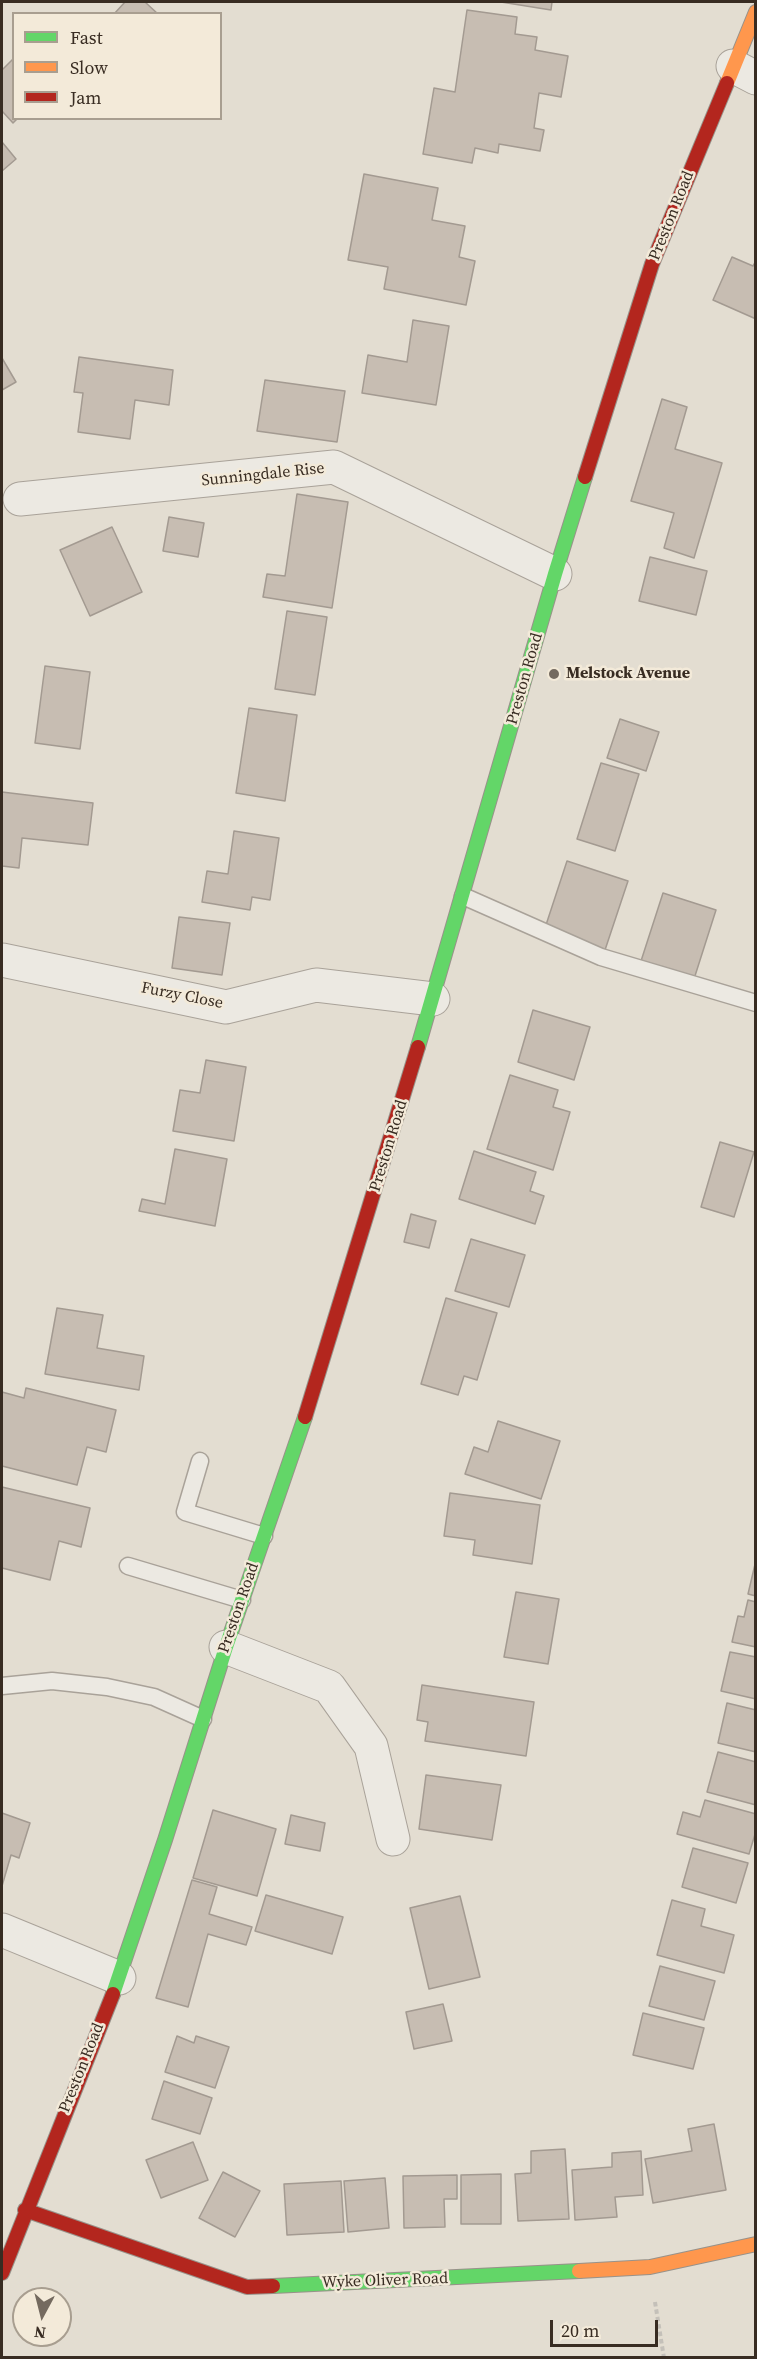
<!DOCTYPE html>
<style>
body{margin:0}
#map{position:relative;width:757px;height:2359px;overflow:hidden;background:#e3ddd1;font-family:"Source Serif 4",serif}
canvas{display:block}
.frame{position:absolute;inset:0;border:3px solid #382c22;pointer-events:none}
.legend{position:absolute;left:12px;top:12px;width:210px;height:108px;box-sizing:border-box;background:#f3ead9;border:2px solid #a89e90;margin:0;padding:8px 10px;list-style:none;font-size:18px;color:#382c22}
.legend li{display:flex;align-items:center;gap:12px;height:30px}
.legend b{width:30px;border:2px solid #a89e90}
.north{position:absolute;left:12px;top:2287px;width:60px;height:60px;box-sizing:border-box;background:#f3ead9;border:2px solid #a89e90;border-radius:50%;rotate:187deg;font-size:16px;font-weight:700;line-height:24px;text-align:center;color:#382c22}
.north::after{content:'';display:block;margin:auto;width:21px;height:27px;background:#746a5f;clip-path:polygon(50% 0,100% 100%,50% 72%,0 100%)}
.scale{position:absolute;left:550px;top:2320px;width:108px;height:27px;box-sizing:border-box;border:3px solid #382c22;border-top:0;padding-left:8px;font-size:18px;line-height:21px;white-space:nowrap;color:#382c22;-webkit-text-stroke:4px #f3ead9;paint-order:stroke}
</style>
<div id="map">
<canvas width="757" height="2359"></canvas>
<div class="frame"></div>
<ul class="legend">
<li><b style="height:8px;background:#63d668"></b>Fast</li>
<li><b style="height:8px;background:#ff974d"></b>Slow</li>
<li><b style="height:8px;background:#b3261e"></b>Jam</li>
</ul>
<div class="north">N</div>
<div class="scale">20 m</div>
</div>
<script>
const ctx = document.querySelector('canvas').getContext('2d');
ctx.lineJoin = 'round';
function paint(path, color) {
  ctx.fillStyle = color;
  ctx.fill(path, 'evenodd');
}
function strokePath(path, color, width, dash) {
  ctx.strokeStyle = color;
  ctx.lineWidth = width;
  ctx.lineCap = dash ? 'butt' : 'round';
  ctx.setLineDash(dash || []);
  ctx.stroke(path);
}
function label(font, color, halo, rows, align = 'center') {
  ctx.font = font + ' "Source Serif 4",serif';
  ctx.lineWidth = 5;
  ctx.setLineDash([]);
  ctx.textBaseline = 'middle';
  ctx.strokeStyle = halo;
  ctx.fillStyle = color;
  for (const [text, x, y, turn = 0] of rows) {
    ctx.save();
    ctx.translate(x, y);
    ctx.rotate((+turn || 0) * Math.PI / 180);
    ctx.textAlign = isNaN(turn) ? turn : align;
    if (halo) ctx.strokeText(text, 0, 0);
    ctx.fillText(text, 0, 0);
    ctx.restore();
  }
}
const building = new Path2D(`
 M125,2H145L158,14H114Z
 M501,2H552L551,10Z
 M467,10L517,17L515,34L537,37L535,50L568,56L561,97L539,93L534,128L544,130L540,151L499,144L498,153L475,148L472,163L423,154L434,88L455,92Z
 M13,59L14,118H18L13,123L2,111V70Z
 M2,142L16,159L2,171Z
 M364,174L438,188L432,220L465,226L459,257L475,261L466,305L384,289L388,267L348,260Z
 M732,257L753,266L756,261V319L713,300Z
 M413,320L449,326L436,405L362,393L368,355L407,362Z
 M79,357L173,370L169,405L135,400L130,439L78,432L83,393L74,392Z
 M2,358L16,382L2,390Z
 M265,380L345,391L337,442L257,431Z
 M662,399L687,407L675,449L722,463L694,558L664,548L674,513L631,501Z
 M297,494L348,502L332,608L263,597L267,574L285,576Z
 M169,517L204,523L198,557L163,551Z
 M112,527L142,592L90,616L60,550Z
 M650,557L707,571L696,615L639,601Z
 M287,611L327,617L315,695L275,689Z
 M45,666L90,672L80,749L35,743Z
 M249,708L297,715L285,801L236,793Z
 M620,719L659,732L646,771L607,758Z
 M601,763L639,774L615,851L577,839Z
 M2,792L93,803L88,845L22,838L19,868L2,866Z
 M234,831L279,838L270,900L252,897L250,910L202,902L207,871L228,874Z
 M567,861L628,881L605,950L544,931Z
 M663,893L716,910L694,979L641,961Z
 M179,917L230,923L222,975L172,968Z
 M533,1010L590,1027L574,1080L518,1062Z
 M206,1060L246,1067L234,1141L173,1131L180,1090L200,1093Z
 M510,1075L558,1090L553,1107L570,1112L553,1170L487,1149Z
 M720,1142L754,1152L734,1217L701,1207Z
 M175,1149L227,1159L215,1226L139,1211L142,1199L165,1204Z
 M474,1151L536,1172L530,1191L544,1196L535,1224L459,1199Z
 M411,1214L436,1221L429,1248L404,1242Z
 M471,1239L525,1255L509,1307L455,1291Z
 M446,1298L497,1313L477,1380L464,1376L458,1395L421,1384Z
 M57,1308L103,1315L97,1348L144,1356L139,1390L45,1374Z
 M26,1388L116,1410L106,1452L87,1447L77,1485L2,1466V1392L24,1398Z
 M498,1421L560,1441L541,1499L465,1474L474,1447L488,1452Z
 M2,1487L90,1508L81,1547L59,1541L50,1580L2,1568Z
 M450,1493L540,1505L532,1564L473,1555L475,1540L444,1536Z
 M756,1560V1596L748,1594Z
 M516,1592L559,1599L548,1664L504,1657Z
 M748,1600L756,1602V1647L732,1642L738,1616L744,1617Z
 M730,1652L756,1657V1699L721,1691Z
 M422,1685L534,1702L526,1756L425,1741L428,1722L417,1720Z
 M727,1703L756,1710V1752L718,1743Z
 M718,1752L756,1762V1805L707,1792Z
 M426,1775L501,1785L492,1840L419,1829Z
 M705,1800L756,1814V1831L749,1854L677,1834L683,1812L700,1817Z
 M213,1810L276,1829L257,1896L193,1878Z
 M2,1813L30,1823L19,1858L11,1855L2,1886Z
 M291,1815L325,1823L320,1851L285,1844Z
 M693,1848L748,1863L736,1903L682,1887Z
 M192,1880L217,1887L209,1914L252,1927L246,1945L208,1934L188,2007L156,1998Z
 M266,1895L343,1917L332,1954L255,1931Z
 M460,1896L480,1977L429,1989L410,1908Z
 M672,1900L705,1909L701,1926L734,1935L724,1973L657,1955Z
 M660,1966L715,1981L704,2020L649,2006Z
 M443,2004L452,2041L414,2049L406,2012Z
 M643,2013L704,2028L693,2069L633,2055Z
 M177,2036L194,2043L196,2036L229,2047L215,2088L165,2072Z
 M164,2081L212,2098L200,2134L152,2119Z
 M714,2124L726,2190L653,2203L645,2159L692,2151L688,2129Z
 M193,2142L208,2180L161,2198L146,2160Z
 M565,2149L569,2219L518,2221L515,2174L531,2173V2151Z
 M641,2151L643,2195L615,2197L617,2217L575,2220L572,2170L612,2167V2153Z
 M223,2172L260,2191L235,2237L199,2218Z
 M501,2174V2224H461V2175Z
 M457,2175V2199H444L445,2227L404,2228L403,2176Z
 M385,2178L389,2228L348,2232L344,2181Z
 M341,2181L344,2232L287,2235L284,2184Z`);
const path = new Path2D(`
 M655,2302L664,2358`);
const lane = new Path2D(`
 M463,896L601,957L756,1003
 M200,1461L185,1512L264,1536
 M128,1566L242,1600
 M2,1686L52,1681L107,1687L154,1697L203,1719`);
const street = new Path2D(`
 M733,66L756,78
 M20,499L334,467L555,574
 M2,960L226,1007L316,985L433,999
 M226,1647L329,1687L371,1746L393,1839
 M2,1930L119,1978`);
const fast = new Path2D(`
 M418,1047L555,574L585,477
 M113,1994L165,1840L226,1647L305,1417
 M273,2286L579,2271`);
const slow = new Path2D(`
 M727,83L756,12
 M579,2271L650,2267L756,2244`);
const jam = new Path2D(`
 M585,477L652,264L727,83
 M305,1417L418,1047
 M25,2210L247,2287L273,2286
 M2,2273L113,1994`);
const markers = [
 [554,674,6,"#746a5f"]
];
const streetNames = [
 ["Preston Road",672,216,-68],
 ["Sunningdale Rise",263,475,-6],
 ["Preston Road",525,679,-74],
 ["Furzy Close",182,996,11],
 ["Preston Road",389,1146,-73],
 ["Preston Road",239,1608,-71],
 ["Preston Road",82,2068,-68],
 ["Wyke Oliver Road",385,2281,-2]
];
const poiNames = [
 ["Melstock Avenue",566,674]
];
paint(building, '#c7bdb2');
strokePath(building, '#a39a91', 1.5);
strokePath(lane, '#a9a299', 19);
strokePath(street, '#a9a299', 35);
strokePath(fast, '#98928a', 16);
strokePath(slow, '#98928a', 16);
strokePath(jam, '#98928a', 16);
strokePath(path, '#c4c0b9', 4, [4.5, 3]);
strokePath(lane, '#ece9e2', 16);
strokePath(street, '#ece9e2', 33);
strokePath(fast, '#63d668', 14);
strokePath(slow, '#ff974d', 14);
strokePath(jam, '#b3261e', 14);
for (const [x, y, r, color] of markers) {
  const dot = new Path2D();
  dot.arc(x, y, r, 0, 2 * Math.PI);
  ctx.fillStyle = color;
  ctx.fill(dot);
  strokePath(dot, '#f3ead9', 2);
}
label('16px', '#382c22', '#f3ead9', streetNames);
label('bold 16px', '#382c22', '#f3ead9', poiNames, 'left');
</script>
